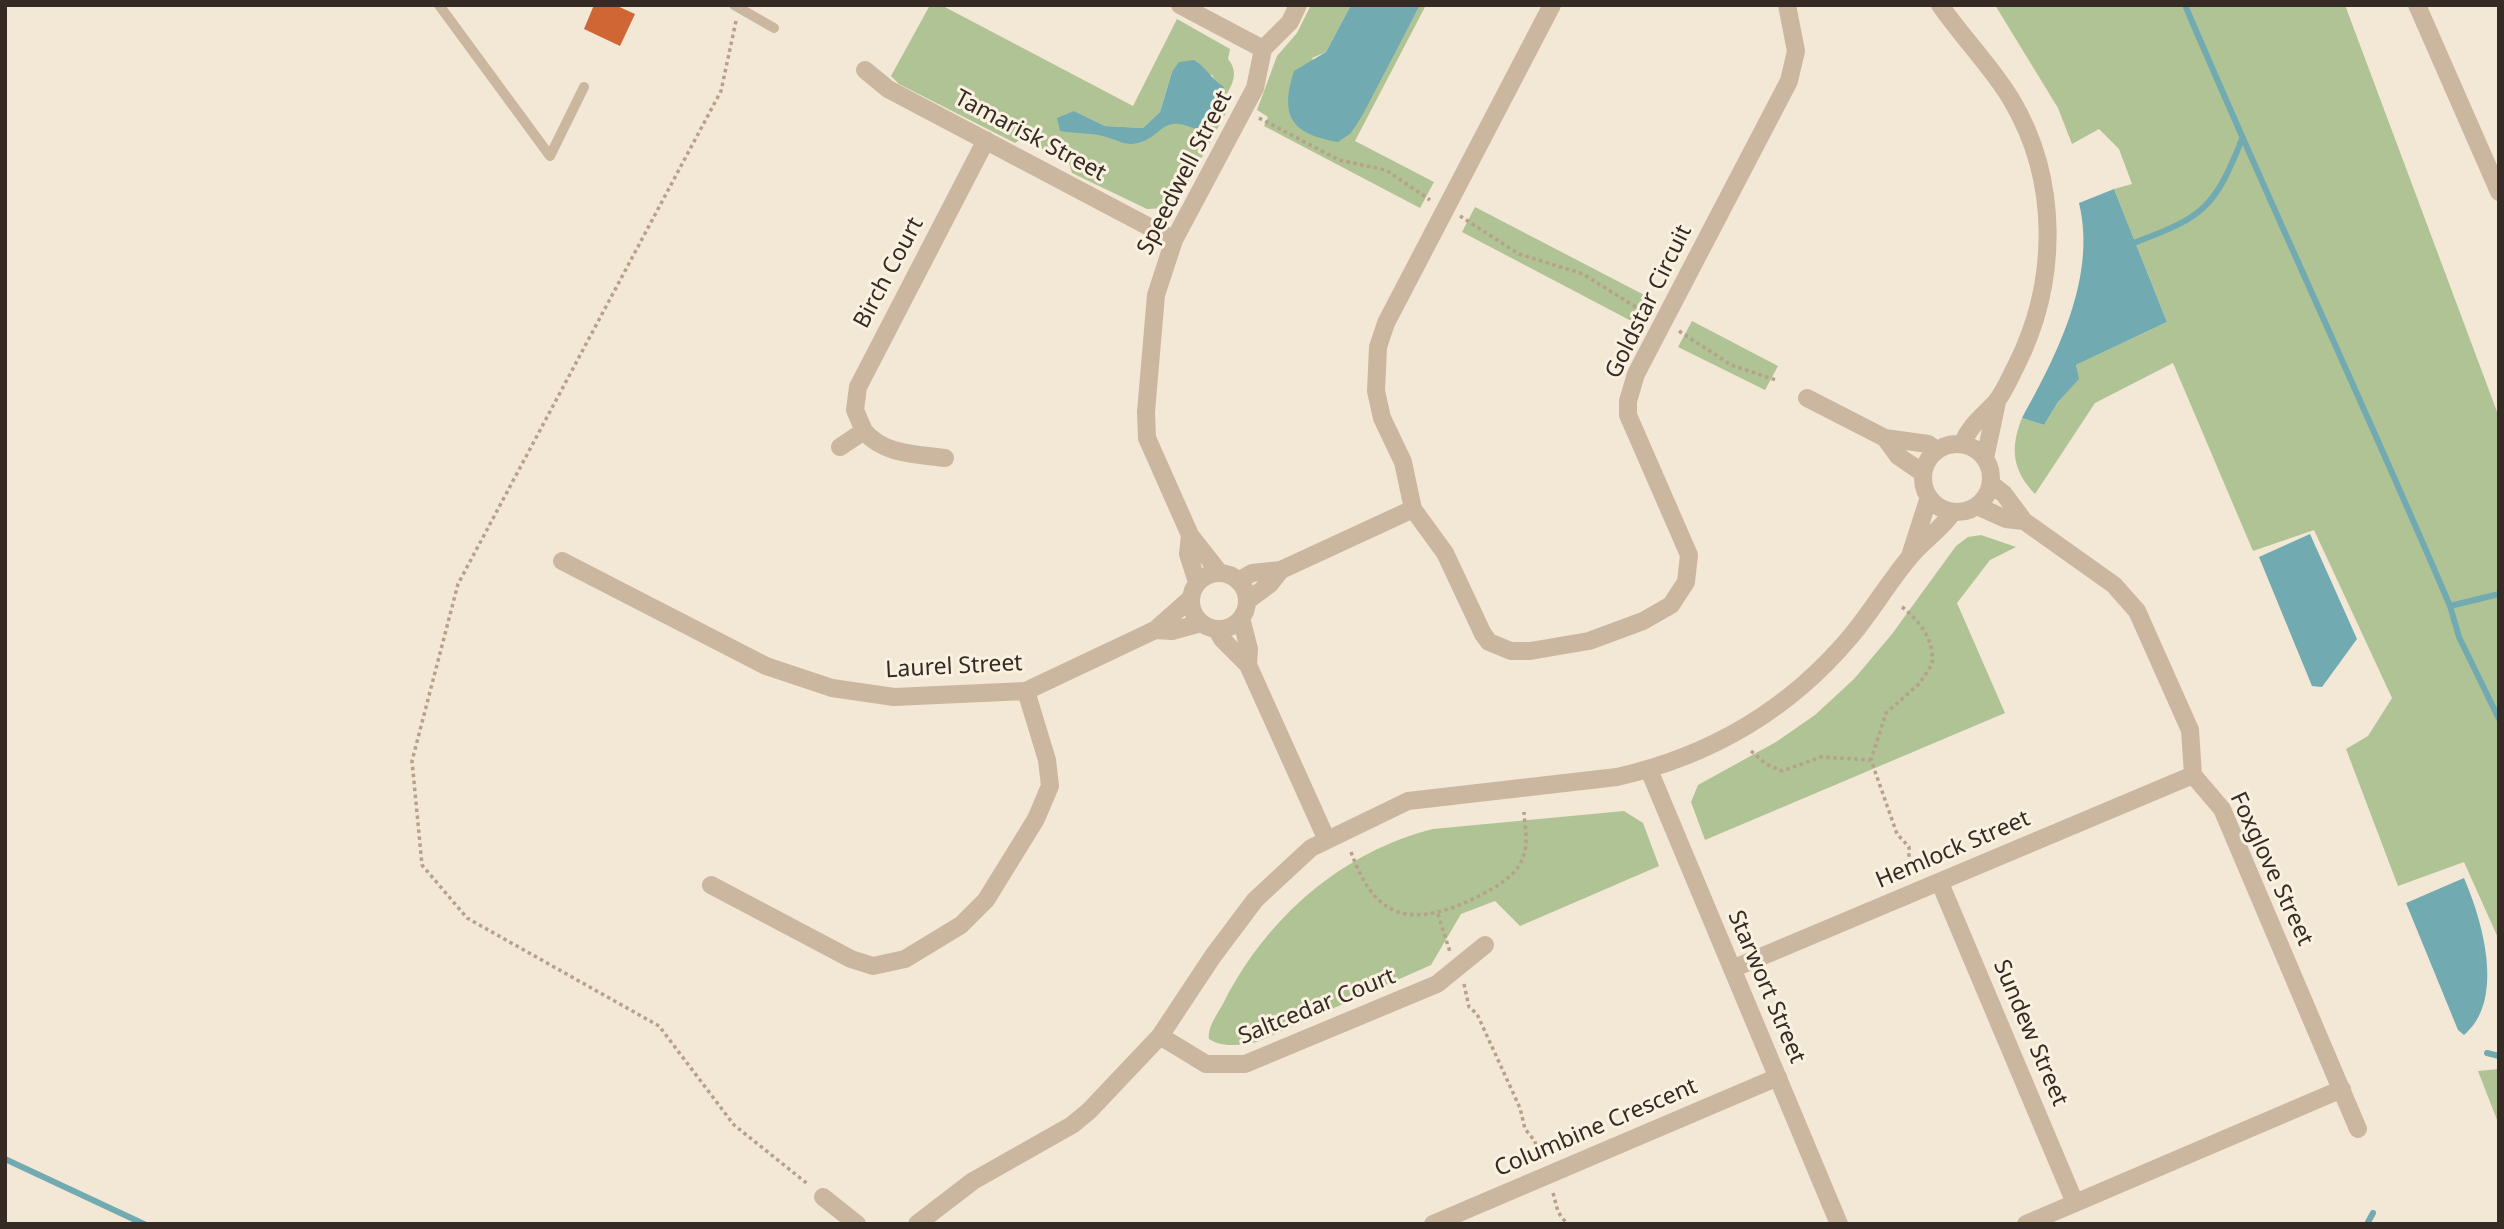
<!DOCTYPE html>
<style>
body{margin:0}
#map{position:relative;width:2504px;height:1229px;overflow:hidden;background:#f3e7d5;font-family:"Noto Sans",sans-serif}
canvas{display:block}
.frame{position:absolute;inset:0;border:7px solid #352b24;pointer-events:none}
</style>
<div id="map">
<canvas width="2504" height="1229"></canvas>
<div class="frame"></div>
</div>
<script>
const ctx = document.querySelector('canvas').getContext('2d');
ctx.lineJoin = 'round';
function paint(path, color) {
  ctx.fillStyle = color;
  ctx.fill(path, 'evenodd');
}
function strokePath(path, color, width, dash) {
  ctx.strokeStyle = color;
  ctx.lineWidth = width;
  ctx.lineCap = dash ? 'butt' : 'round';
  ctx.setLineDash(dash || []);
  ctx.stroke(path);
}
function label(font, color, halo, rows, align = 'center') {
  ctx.font = font + ' "Noto Sans",sans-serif';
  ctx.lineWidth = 6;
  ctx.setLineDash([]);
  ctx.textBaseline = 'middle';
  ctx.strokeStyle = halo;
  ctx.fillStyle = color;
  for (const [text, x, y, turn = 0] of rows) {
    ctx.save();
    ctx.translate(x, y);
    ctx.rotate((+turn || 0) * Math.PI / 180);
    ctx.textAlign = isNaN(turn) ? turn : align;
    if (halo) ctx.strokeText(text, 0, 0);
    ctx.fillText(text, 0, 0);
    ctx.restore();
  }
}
const green = new Path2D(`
 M930,5H941L1133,106L1177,19L1230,49L1228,59C1241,75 1230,87 1222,103L1228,109L1180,197L1166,208L1147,209L1072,173L1069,163L1022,138L1015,143L899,84L891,76ZM1172,72L1212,75L1216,82L1189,125L1172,122C1157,131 1109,143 1094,132C1087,127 1080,118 1074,111L1105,126L1143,128L1160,112Z
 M1311,5H1351L1326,52L1312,58L1351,133L1420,5H1426L1355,141L1434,182L1420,208L1264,126L1268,117L1257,110L1277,56L1297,33Z
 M1995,5H2345L2499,417V940L2464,862L2398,886L2346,749L2368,736L2392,698L2314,530L2253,551L2173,363L2095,403L2035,494C2012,470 2010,448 2022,418L2044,425L2058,402L2078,379L2076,365L2167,322L2114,189L2132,184L2119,149L2099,129L2072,144L2058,108Z
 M1475,207L1650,298L1637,324L1462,232Z
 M1692,321L1778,366L1765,390L1678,347Z
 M1981,535L2016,547L1990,560L1957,603L2005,713L1705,840L1691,802L1698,785L1776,742L1815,715L1854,679L1892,634L1956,546L1968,537Z
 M1624,811L1643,823L1659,866L1520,926L1495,901L1461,914L1431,965L1257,1042C1242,1045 1222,1048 1209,1039C1207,1027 1219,1012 1225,1000C1268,917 1342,852 1433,829Z
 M2499,1069V1125L2478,1071Z`);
const water = new Path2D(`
 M1351,5H1420L1362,116L1351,133L1338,142C1292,134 1279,117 1294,71L1326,52Z
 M1194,60C1206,67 1212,80 1224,87L1201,132C1158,109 1165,141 1131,144C1124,144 1116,140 1109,138C1093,132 1077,134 1060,131L1057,118L1074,111L1105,126L1143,128L1160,112L1172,72L1179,62Z
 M2114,189L2167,322L2076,365L2079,379L2058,402L2044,425L2022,418C2057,355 2097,277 2079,203Z
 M2310,534L2357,639L2322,687L2312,686L2259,557Z
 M2464,878C2485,927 2504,1002 2464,1035L2458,1030L2406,903Z`);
const stream = new Path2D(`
 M2185,5C2271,207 2364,404 2450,606L2459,637L2499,719
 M2136,242C2204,217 2215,207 2242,139
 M2450,606L2499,594
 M2487,1053L2499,1056
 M5,1159L144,1224
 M2367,1224L2373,1213`);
const building = new Path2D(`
 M594,5H615L635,14L620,46L584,29Z`);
const path = new Path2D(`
 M736,21L721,91L458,584L412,761L422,865L467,918L659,1026L734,1125L809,1185
 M1259,118L1339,160L1386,170L1430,200
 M1460,216L1519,254L1583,274L1647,314
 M1679,331L1731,365L1776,380
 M1902,607C1920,621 1935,641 1932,664L1920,683L1886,713L1871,760L1897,834L1909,847V864L1922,870
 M1751,751L1766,764L1782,771L1821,757L1871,760
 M1351,852C1376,922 1413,928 1477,897C1494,888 1514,878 1522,860C1529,846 1525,827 1524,812
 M1438,914L1450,952
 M1464,984L1469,1007L1477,1014L1520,1108L1525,1129L1535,1141L1538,1159
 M1553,1193L1558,1212L1567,1224`);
const service = new Path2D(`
 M439,5L550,156L584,87
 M734,5L774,28`);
const minor = new Path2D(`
 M1180,5L1263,49
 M1552,5L1386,323L1378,347L1376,391L1382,418L1403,462L1413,509L1445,553L1483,634L1489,642L1511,651H1530L1589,641L1643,621L1671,605L1686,582L1689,555L1628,415V401L1636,374L1789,81L1796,51L1787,5
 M1940,5C1962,37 1991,66 2011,99C2060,181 2058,283 2016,366C2010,377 2004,393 1995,403C1982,417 1970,425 1962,444
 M2417,5L2499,192
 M865,70L888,89L1174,240
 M1807,398L1885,438L1928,444L1937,450
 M864,431C884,455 917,454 945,458
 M1885,438L1898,456L1923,473
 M1923 478a34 34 0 1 1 68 0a34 34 0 1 1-68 0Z
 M840,447L864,431L855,410L858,387L986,140
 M1985,458L1997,402
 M1991,484L2004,494L2024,521L2114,585L2137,611L2190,730L2193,775L2222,809L2358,1129
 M1977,506L2006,519L2024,521
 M1190,535L1188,554L1197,582
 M1910,556L1929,497
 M562,561L766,666L832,688L894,697L1026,691L1155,630L1190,599
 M1219,572L1190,535L1147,438L1146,412L1156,295L1174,240L1255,88L1263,49L1290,22L1298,5
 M1191 601a28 28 0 1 1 56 0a28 28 0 1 1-56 0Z
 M1238,581L1252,573L1281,570
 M1247,601L1270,584L1281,570L1413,509
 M1241,618L1249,649L1248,665
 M1155,630L1172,631L1201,623
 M1217,630L1222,639L1248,665L1326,838
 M1649,770L1839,1224
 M1940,883L2075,1203
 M711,885L851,959L873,966L905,959L961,925L986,900L1036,819L1050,786L1047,760L1026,691
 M1732,969L2193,775
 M1160,1036L1206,1064H1245L1437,984L1485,945
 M823,1197L857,1224
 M917,1224L973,1181L1072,1125L1089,1111L1160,1036L1213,956L1255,900L1311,848L1408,801L1617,777C1710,756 1790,709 1851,636C1872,611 1888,583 1909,558C1922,541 1941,530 1953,512
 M1433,1224L1778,1077
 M2026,1224L2342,1089`);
const streetNames = [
 ["Tamarisk Street",1030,136,28],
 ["Speedwell Street",1185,173,-63],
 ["Birch Court",889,273,-62],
 ["Goldstar Circuit",1649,302,-64],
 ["Laurel Street",954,667,-3],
 ["Hemlock Street",1953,850,-23],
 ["Foxglove Street",2271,869,65],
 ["Starwort Street",1766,987,67],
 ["Saltcedar Court",1317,1007,-22],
 ["Sundew Street",2030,1033,67],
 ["Columbine Crescent",1596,1128,-23]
];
paint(green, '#b0c394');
paint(water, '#72aab2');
strokePath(stream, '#72aab2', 6);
paint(building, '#d16635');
strokePath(path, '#b7a18b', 3.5, [3.5, 3.5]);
strokePath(service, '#cbb7a0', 10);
strokePath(minor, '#cbb7a0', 18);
label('23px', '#352b24', '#faf1e1', streetNames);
</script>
